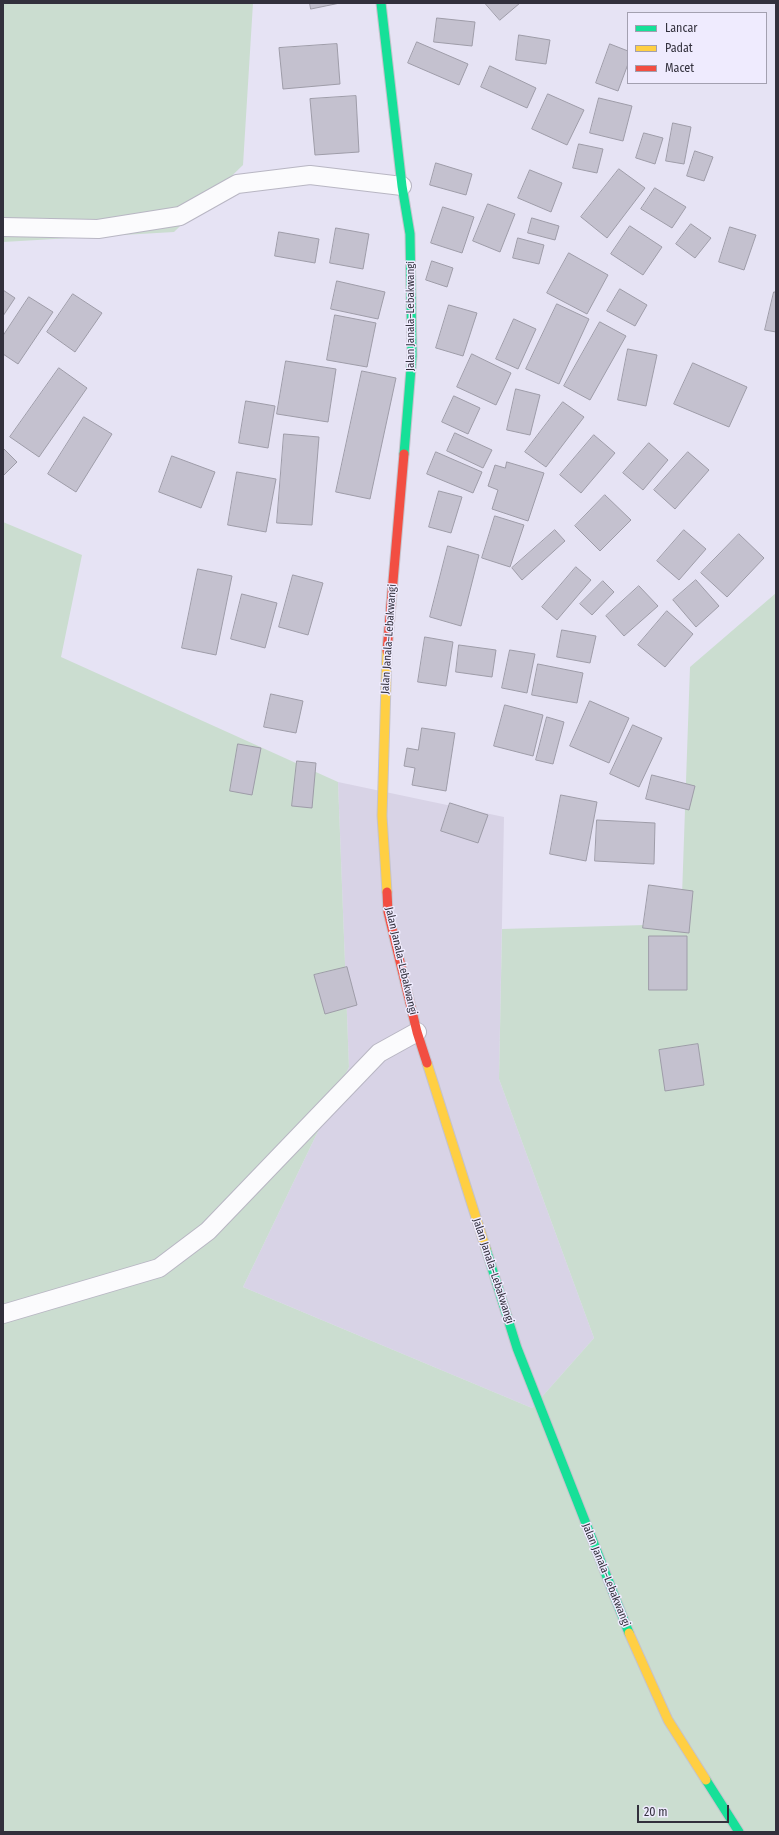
<!DOCTYPE html>
<meta charset="utf-8">
<style>
body{margin:0}
#map{position:relative;width:779px;height:1835px;overflow:hidden;background:#e6e3f4;font-family:"Fira Sans Condensed",sans-serif}
canvas{display:block}
.frame{position:absolute;inset:0;border:4px solid #32303c;pointer-events:none}
.legend{position:absolute;left:627px;top:12px;width:140px;height:72px;box-sizing:border-box;background:#efebfe;border:1px solid #a3a0b0;margin:0;padding:5px 7px;list-style:none;font-size:12px;color:#32303c}
.legend li{display:flex;align-items:center;gap:8px;height:20px}
.legend b{width:20px;border:1px solid #a3a0b0}
.scale{position:absolute;left:637px;top:1805px;width:92px;height:18px;box-sizing:border-box;border:2px solid #32303c;border-top:0;padding-left:5px;font-size:12px;line-height:14px;white-space:nowrap;color:#32303c;-webkit-text-stroke:3px #efebfe;paint-order:stroke}
</style>
<div id="map">
<canvas width="779" height="1835"></canvas>
<div class="frame"></div>
<ul class="legend">
<li><b style="height:5px;background:#16e098"></b>Lancar</li>
<li><b style="height:5px;background:#ffcf43"></b>Padat</li>
<li><b style="height:5px;background:#f24e42"></b>Macet</li>
</ul>
<div class="scale">20 m</div>
</div>
<script>
const ctx = document.querySelector('canvas').getContext('2d');
ctx.lineJoin = 'round';
function paint(path, color) {
  ctx.fillStyle = color;
  ctx.fill(path, 'evenodd');
}
function strokePath(path, color, width, dash) {
  ctx.strokeStyle = color;
  ctx.lineWidth = width;
  ctx.lineCap = dash ? 'butt' : 'round';
  ctx.setLineDash(dash || []);
  ctx.stroke(path);
}
function label(font, color, halo, rows, align = 'center') {
  ctx.font = font + ' "Fira Sans Condensed",sans-serif';
  ctx.lineWidth = 3;
  ctx.setLineDash([]);
  ctx.textBaseline = 'middle';
  ctx.strokeStyle = halo;
  ctx.fillStyle = color;
  for (const [text, x, y, turn = 0] of rows) {
    ctx.save();
    ctx.translate(x, y);
    ctx.rotate((+turn || 0) * Math.PI / 180);
    ctx.textAlign = isNaN(turn) ? turn : align;
    if (halo) ctx.strokeText(text, 0, 0);
    ctx.fillText(text, 0, 0);
    ctx.restore();
  }
}
const industrial = new Path2D(`
 M338,782L504,817L499,1079L594,1338L532,1408L243,1287L349,1067Z`);
const green = new Path2D(`
 M3,3H253L243,165L174,232L3,242Z
 M3,522L82,555L61,657L338,782L349,1067L243,1287L532,1408L594,1338L499,1079L502,929L681,924L690,667L776,593V1832H3Z`);
const building = new Path2D(`
 M310,3H340L311,9Z
 M485,3H520L500,20Z
 M437,18L475,22L472,46L434,42Z
 M519,35L550,40L546,64L516,60Z
 M417,42L468,64L459,85L408,63Z
 M337,44L340,84L283,89L279,48Z
 M610,44L628,51V64L618,91L596,83Z
 M490,66L536,88L527,108L481,87Z
 M548,94L584,110L567,145L532,129Z
 M356,96L359,152L315,155L310,99Z
 M599,98L632,106L623,141L590,133Z
 M673,123L691,127L684,164L666,161Z
 M644,133L663,138L655,164L636,158Z
 M579,144L603,149L597,173L573,168Z
 M695,151L713,157L704,181L687,176Z
 M436,163L472,174L466,195L430,185Z
 M619,169L645,188L607,238L581,217Z
 M530,170L562,183L551,212L518,198Z
 M655,188L686,207L672,228L641,209Z
 M488,204L515,214L500,252L473,241Z
 M443,207L474,217L462,253L431,243Z
 M532,218L559,226L555,240L528,233Z
 M691,224L711,238L695,258L676,244Z
 M630,226L662,247L643,275L611,254Z
 M730,227L756,235L744,270L719,262Z
 M336,228L369,234L363,269L330,263Z
 M279,232L319,239L315,263L275,256Z
 M518,238L544,245L539,264L513,258Z
 M569,253L608,275L587,314L547,293Z
 M432,261L453,268L447,287L426,280Z
 M337,281L385,292L378,319L331,309Z
 M620,289L647,305L635,326L607,311Z
 M3,290L15,298L3,316Z
 M774,292H776V332L765,330Z
 M73,294L102,313L75,352L47,332Z
 M29,297L53,312L18,364L3,354V336Z
 M557,304L589,319L559,384L526,369Z
 M449,305L477,313L463,356L436,348Z
 M335,315L376,323L367,367L327,360Z
 M514,319L536,329L518,369L496,359Z
 M600,322L626,336L590,400L564,386Z
 M628,349L657,355L646,406L618,400Z
 M472,354L511,373L496,405L457,387Z
 M286,361L336,369L328,422L277,414Z
 M693,363L747,387L729,427L674,404Z
 M59,368L87,388L39,457L10,437Z
 M362,371L396,378L370,499L336,492Z
 M516,389L540,395L530,435L507,430Z
 M454,396L480,408L468,434L442,422Z
 M246,401L275,406L268,448L239,443Z
 M563,402L584,417L546,467L525,452Z
 M84,417L112,434L76,492L48,474Z
 M455,433L492,450L483,468L447,451Z
 M284,434L319,437L312,525L277,523Z
 M594,435L615,453L581,493L560,475Z
 M649,443L668,460L643,490L623,473Z
 M3,448L17,462L3,476Z
 M436,452L482,472L473,493L427,474Z
 M688,452L709,470L675,509L654,490Z
 M172,456L215,472L201,508L159,492Z
 M507,462L544,473L528,521L492,509L498,490L488,486L495,465L505,468Z
 M237,472L276,479L266,532L228,525Z
 M439,491L462,497L451,533L429,527Z
 M605,495L631,520L600,551L575,526Z
 M495,516L524,525L510,567L482,558Z
 M555,530L565,541L522,580L512,568Z
 M684,530L706,549L679,580L657,561Z
 M739,534L764,558L727,597L701,573Z
 M448,546L479,555L461,626L430,617Z
 M576,567L591,580L557,620L542,607Z
 M198,569L232,576L216,655L182,648Z
 M293,575L323,583L308,635L279,627Z
 M696,580L719,606L696,627L673,600Z
 M603,581L614,592L592,615L580,604Z
 M639,586L658,606L624,636L606,616Z
 M242,594L277,603L265,648L231,639Z
 M667,611L693,634L665,667L638,645Z
 M562,630L596,636L590,663L557,657Z
 M425,637L453,642L446,686L418,682Z
 M459,645L496,650L492,677L456,672Z
 M510,650L535,654L527,693L502,688Z
 M538,664L583,673L577,703L532,695Z
 M271,694L303,701L296,733L264,727Z
 M590,701L629,718L609,763L570,746Z
 M505,705L543,715L533,756L494,746Z
 M547,717L564,722L553,764L536,760Z
 M633,725L662,738L639,787L610,774Z
 M422,728L455,733L446,791L412,785L415,768L404,766L407,748L418,750Z
 M238,744L261,748L252,795L230,791Z
 M297,761L316,763L312,808L292,806Z
 M652,775L695,786L689,810L646,799Z
 M561,795L597,802L586,861L550,854Z
 M450,803L488,815L478,843L441,831Z
 M597,820L655,823L654,864L595,861Z
 M649,885L693,891L689,933L643,928Z
 M649,936H687V990H649Z
 M347,967L357,1005L325,1014L314,975Z
 M698,1044L704,1085L665,1091L659,1050Z`);
const lane = new Path2D(`
 M3,227L98,229L180,216L237,184L310,175L402,186
 M3,1314L159,1268L208,1231L379,1053L417,1032`);
const fast = new Path2D(`
 M381,3L402,186L410,234L412,356L404,454
 M486,1249L517,1348L629,1633
 M706,1780L739,1832`);
const slow = new Path2D(`
 M387,892L382,816L387,651
 M427,1063L486,1249
 M629,1633L668,1720L706,1780`);
const jam = new Path2D(`
 M387,651L404,454
 M387,892L388,912L417,1032L427,1063`);
const streetNames = [
 ["Jalan Janala–Lebakwangi",411,316,-90],
 ["Jalan Janala–Lebakwangi",389,639,-86],
 ["Jalan Janala–Lebakwangi",401,961,77],
 ["Jalan Janala–Lebakwangi",493,1271,72],
 ["Jalan Janala–Lebakwangi",606,1575,68]
];
paint(industrial, '#d8d3e6');
paint(green, '#cbddd0');
paint(building, '#c4c1cf');
strokePath(building, '#9e9ca8', 1);
strokePath(lane, '#b8b6c3', 20);
strokePath(fast, '#c5c3cc', 11);
strokePath(slow, '#c5c3cc', 11);
strokePath(jam, '#c5c3cc', 11);
strokePath(lane, '#fbfbfd', 18);
strokePath(fast, '#16e098', 9);
strokePath(slow, '#ffcf43', 9);
strokePath(jam, '#f24e42', 9);
label('11px', '#32303c', '#efebfe', streetNames);
</script>
